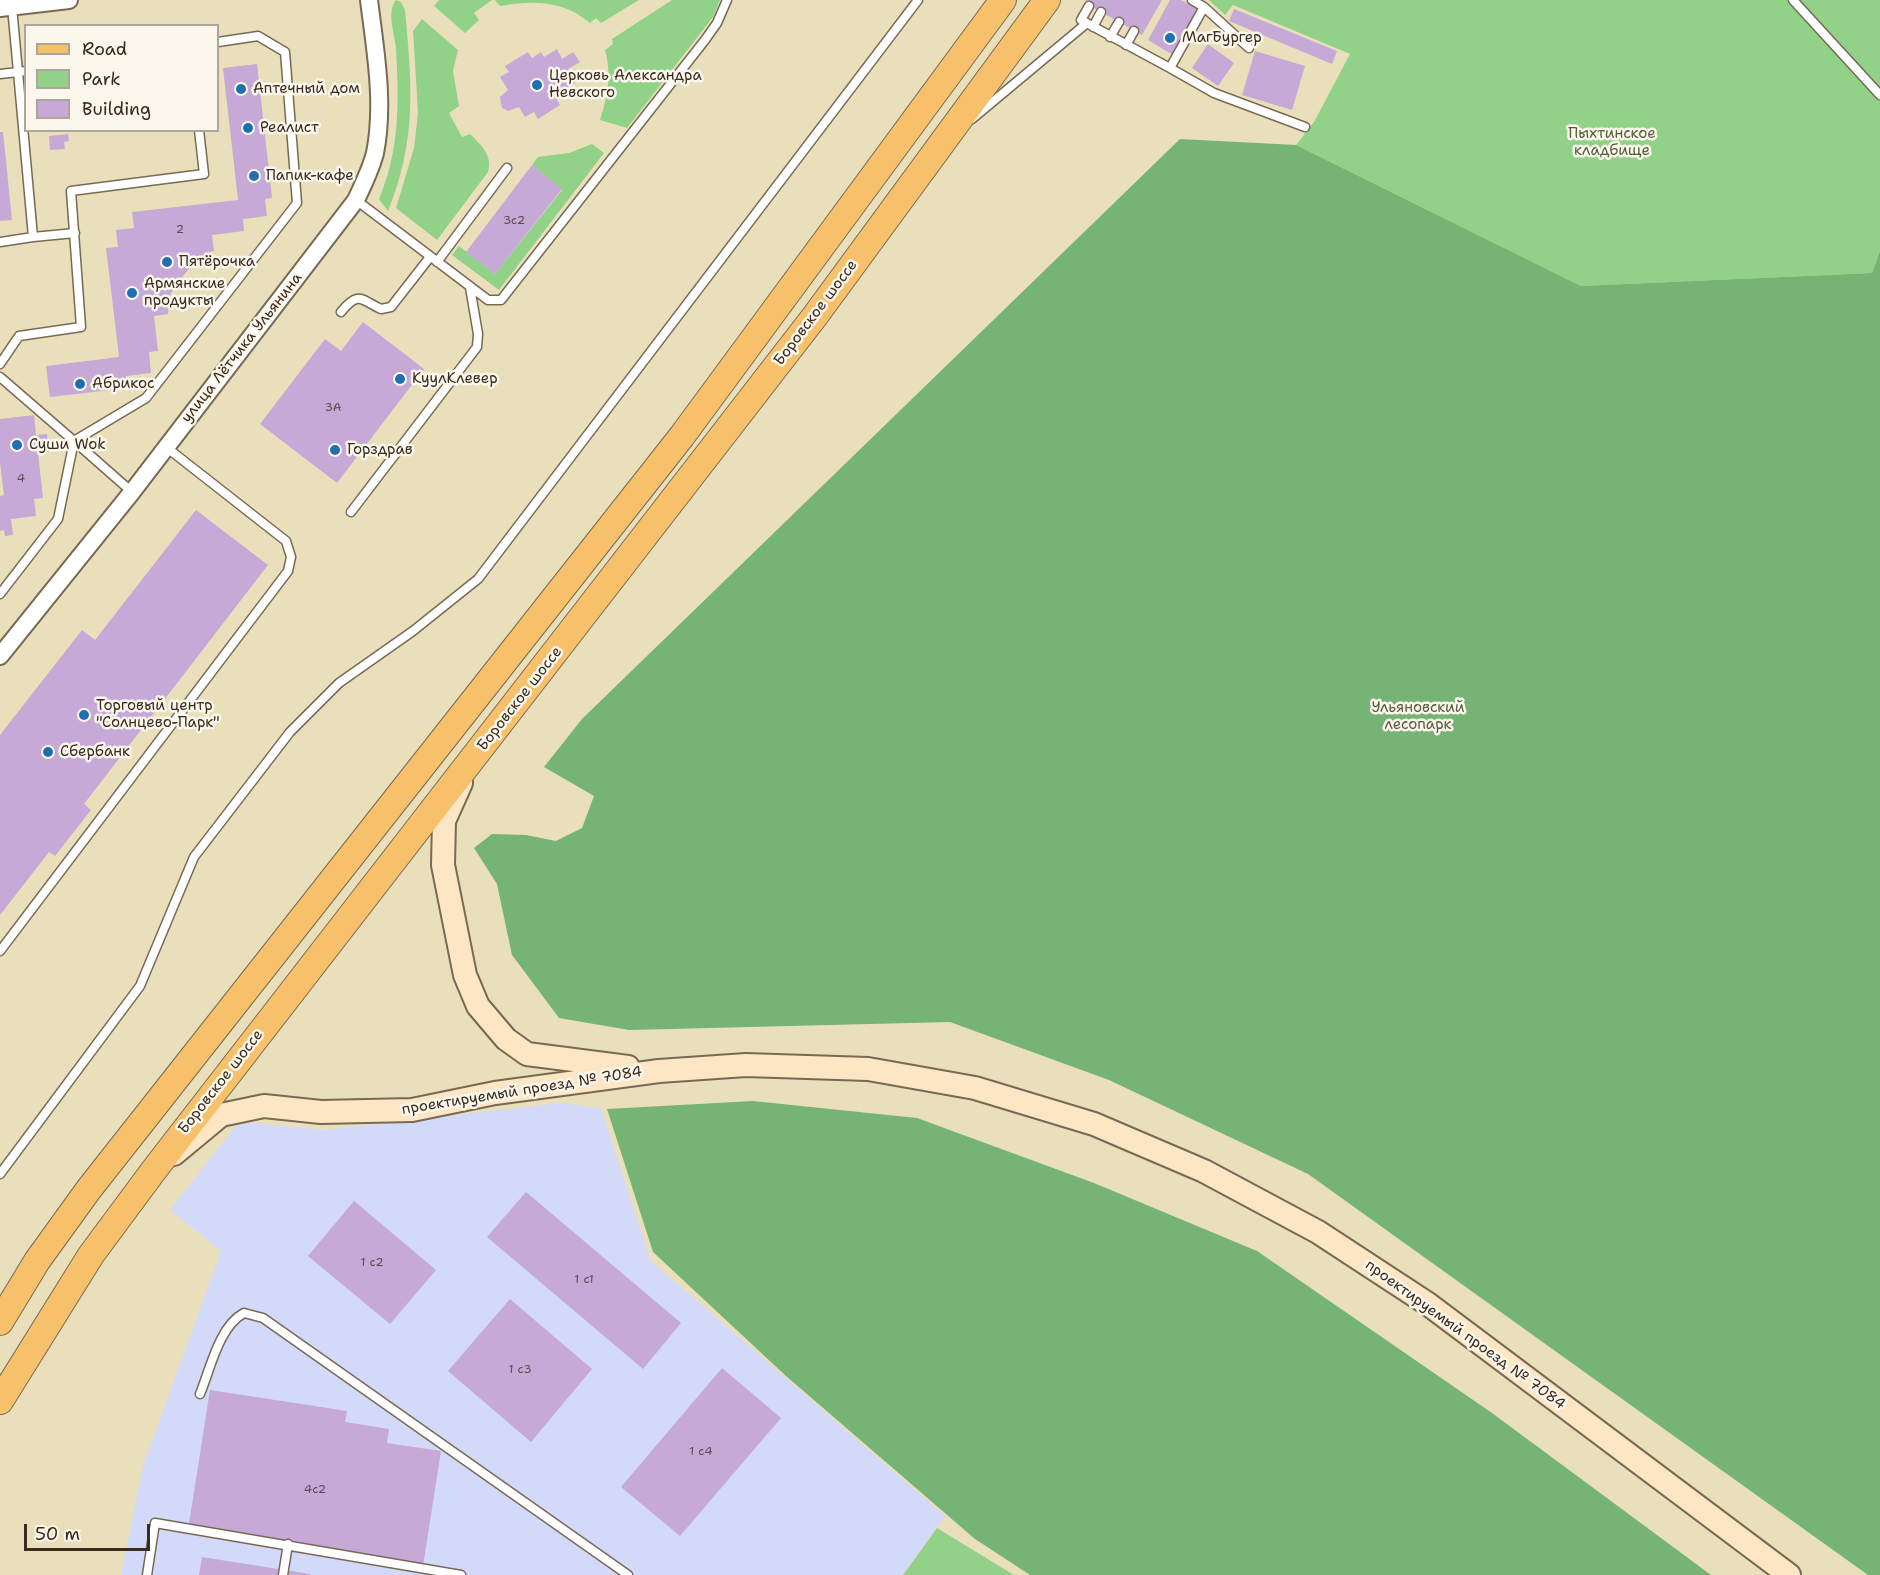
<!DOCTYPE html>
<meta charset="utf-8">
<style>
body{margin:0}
#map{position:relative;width:1880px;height:1575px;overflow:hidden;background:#eadfbb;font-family:"Shantell Sans",sans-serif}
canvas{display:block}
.legend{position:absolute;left:24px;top:24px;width:195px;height:108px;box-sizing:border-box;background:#fbf7ec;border:2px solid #aea59a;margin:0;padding:8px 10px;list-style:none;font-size:18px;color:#3b2a1e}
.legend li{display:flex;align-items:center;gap:12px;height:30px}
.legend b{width:30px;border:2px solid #aea59a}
.scale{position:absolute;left:24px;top:1524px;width:126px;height:27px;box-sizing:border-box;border:3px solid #3b2a1e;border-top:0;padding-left:8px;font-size:18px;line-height:21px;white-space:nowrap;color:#3b2a1e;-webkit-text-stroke:4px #fbf7ec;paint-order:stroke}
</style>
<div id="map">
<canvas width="1880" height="1575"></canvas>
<ul class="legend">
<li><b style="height:8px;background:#f7c06b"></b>Road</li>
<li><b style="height:16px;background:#92d288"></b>Park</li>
<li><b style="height:16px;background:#c6a9d7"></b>Building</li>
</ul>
<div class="scale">50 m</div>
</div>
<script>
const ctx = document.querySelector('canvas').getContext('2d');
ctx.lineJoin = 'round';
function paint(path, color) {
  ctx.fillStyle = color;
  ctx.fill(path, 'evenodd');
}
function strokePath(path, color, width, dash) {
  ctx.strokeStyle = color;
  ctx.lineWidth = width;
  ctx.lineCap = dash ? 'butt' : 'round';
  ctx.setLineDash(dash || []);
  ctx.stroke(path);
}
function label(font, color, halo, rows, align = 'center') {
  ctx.font = font + ' "Shantell Sans",sans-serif';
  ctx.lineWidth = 5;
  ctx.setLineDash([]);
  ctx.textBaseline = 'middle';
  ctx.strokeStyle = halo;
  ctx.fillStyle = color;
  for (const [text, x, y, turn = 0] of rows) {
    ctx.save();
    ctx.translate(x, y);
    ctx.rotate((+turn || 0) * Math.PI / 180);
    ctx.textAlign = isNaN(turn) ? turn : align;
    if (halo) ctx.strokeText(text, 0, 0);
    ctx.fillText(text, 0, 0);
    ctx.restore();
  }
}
const built = new Path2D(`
 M560,1103L601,1108L650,1260L945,1516L903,1575H121L143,1466L221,1251L170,1210L233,1129L245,1122L324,1130Z`);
const green = new Path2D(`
 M396,0L401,2L405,10C412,85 417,139 388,211L379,199C400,149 399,102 396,49C395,34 386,12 396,0Z
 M439,0H492L474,13L479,20L465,33L434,6Z
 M495,0H639L601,23L596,18L590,23C564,0 532,0 500,6Z
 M672,0H720L713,17L627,128L600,120C608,95 612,75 605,50L613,44L612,39Z
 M1209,0H1880V251L1872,273L1581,286L1296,145L1314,122L1350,54L1233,5L1225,15Z
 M422,19L458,50L453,71L459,106L449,113L462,137L470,134C481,145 493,155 488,172L437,240L396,208L414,148L418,113L413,31Z
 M592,144L604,153L499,290L452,255L459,246L495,274L562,190L532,165L538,157L569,153Z
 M937,1528L1014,1575H903Z`);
const forest = new Path2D(`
 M1180,139L1296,145L1581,286L1872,273L1880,251V1575H1868L1308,1174L1109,1080L950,1022L629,1030L559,1018L512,955L497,884L474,848L492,834L526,835L556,841L582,828L594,796L544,767L582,719Z
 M753,1101L917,1118L1094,1183L1257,1251L1492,1413L1711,1575H1030L975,1539L786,1376L653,1252L607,1109Z`);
const building = new Path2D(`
 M1086,0H1162L1142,35L1085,3Z
 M1170,0H1181L1198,9L1173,55L1148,40Z
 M1234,9L1337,51L1332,64L1229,21Z
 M1208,44L1234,63L1218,86L1192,68Z
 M557,49L562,59L573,52L580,62L568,69L576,82L564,89L566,92L556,98L560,105L538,119L534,112L525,117L519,107L508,111L502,108L500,97L508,90L500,77L509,72L505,66L528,52L532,58L541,52L544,57Z
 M1255,51L1305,66L1292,110L1242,95Z
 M257,64L272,198L265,199L267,216L243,219L244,231L212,235L214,251L206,253L194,263L177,283L170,295L168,314L154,316L158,351L149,352L151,373L126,376L128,388L50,397L46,366L119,357L106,248L118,247L116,230L134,228L132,212L238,200L223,68Z
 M0,132H3L12,220L0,221Z
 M68,134L69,141L64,142L65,149L50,150L49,136Z
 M532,165L562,189L495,274L466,252Z
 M363,322L424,369L337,483L260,424L325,339L341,351Z
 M34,415L36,435L47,434L49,452L38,453L43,498L34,499L36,516L11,519L13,535L5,536L4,530L0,531V496L4,495L0,463V419Z
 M196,510L268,565L84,804L91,810L55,856L49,852L0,915V735L82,630L95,640Z
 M526,1192L681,1323L643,1369L487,1237Z
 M354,1201L436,1270L390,1324L308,1256Z
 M510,1299L592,1369L531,1442L448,1371Z
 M722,1368L781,1418L680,1536L621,1487Z
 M210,1390L347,1411L345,1422L389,1429L387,1443L441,1451L423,1566L188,1530Z
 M202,1557L310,1574V1575H199Z`);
const lane = new Path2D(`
 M1793,0L1880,95
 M1089,6L1081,20L1170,68L1204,7L1192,0
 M12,7L18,72L26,71
 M1204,7L1249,48
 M1093,27L1101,12
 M1110,37L1119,22
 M1126,45L1134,31
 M1170,68L1214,93L1305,127
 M0,74L18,72L33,237L0,242
 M972,119L1087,23
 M356,200L488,300H501L705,40L717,23L727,0
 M33,237L75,233
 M437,262L507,168
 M341,312C359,290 361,300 381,309L391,307L430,257
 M0,364L19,336L81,327L71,191L204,174L199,130
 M0,377L74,441L58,519L0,594
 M132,492L74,441L146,398L297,203L285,52L258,36L218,42
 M351,512L477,347L478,334L470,287
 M0,951L288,571L291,557L286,541L166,447
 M0,1174L140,986L194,857L290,732L339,683L413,631L478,579L918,0
 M200,1394C210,1370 219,1326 244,1313L263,1318L628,1575
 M147,1575L155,1523L461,1575
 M283,1575L288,1544`);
const street = new Path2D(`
 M0,8L69,0
 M0,656L132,492L356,200C363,185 371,169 375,153C385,103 375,49 369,0`);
const secondary = new Path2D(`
 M461,783L444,821L443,865L465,975L478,1006L506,1039L527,1054L628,1067
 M174,1154L221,1115L264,1106L321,1112L412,1110L495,1093L659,1071L746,1065L868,1069L975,1088L1094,1124L1204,1171L1318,1232L1428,1304L1789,1575`);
const primary = new Path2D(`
 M0,1322L37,1261L89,1189L682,436L1003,0
 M0,1401L91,1255L154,1170L815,316L1047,0`);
const markers = [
 [1170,38,6,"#1f6fb2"],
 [537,85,6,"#1f6fb2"],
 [241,89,6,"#1f6fb2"],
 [248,128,6,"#1f6fb2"],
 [254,176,6,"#1f6fb2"],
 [167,262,6,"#1f6fb2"],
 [132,293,6,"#1f6fb2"],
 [400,379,6,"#1f6fb2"],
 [80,384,6,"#1f6fb2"],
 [17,445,6,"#1f6fb2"],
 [335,450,6,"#1f6fb2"],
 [84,715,6,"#1f6fb2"],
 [48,752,6,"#1f6fb2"]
];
const numberNames = [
 ["3с2",514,221],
 ["2",180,230],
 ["3А",333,408],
 ["4",21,479],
 ["1 с2",372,1263],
 ["1 с1",584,1280],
 ["1 с3",520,1370],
 ["1 с4",701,1452],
 ["4с2",315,1490]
];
const poiNames = [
 ["МагБургер",1182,38],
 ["Церковь Александра",549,76],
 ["Невского",549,93],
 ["Аптечный дом",253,89],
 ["Реалист",260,128],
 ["Папик-кафе",266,176],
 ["Пятёрочка",179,262],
 ["Армянские",144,284],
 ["продукты",144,301],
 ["КуулКлевер",412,379],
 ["Абрикос",92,384],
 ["Суши Wok",29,445],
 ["Горздрав",347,450],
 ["Торговый центр",96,706],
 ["\"Солнцево-Парк\"",96,723],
 ["Сбербанк",60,752]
];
const parkNames = [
 ["Пыхтинское",1612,134],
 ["кладбище",1612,151],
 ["Ульяновский",1418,708],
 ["лесопарк",1418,725]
];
const streetNames = [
 ["Боровское шоссе",816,313,-53],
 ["улица Лётчика Ульянина",242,348,-52],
 ["Боровское шоссе",520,699,-52],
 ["Боровское шоссе",221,1082,-52],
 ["проектируемый проезд № 7084",522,1091,-9],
 ["проектируемый проезд № 7084",1465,1335,36]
];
paint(built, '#d3d9f9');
paint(green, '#92d288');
paint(forest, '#75b474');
paint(building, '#c6a9d7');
strokePath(lane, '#786955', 11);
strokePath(street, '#786955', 20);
strokePath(secondary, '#786955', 26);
strokePath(primary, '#786955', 28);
strokePath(lane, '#fff', 8);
strokePath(street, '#fff', 16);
strokePath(secondary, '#fce6c4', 22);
strokePath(primary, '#f7c06b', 26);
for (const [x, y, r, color] of markers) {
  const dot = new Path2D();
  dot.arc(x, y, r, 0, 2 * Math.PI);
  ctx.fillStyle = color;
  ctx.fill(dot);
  strokePath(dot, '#fbf7ec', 2);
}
label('12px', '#5e4a4c', null, numberNames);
label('15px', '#3b2a1e', '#fbf7ec', poiNames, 'left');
label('15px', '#555c3e', '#fbf7ec', parkNames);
label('15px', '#3b2a1e', '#fbf7ec', streetNames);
</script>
